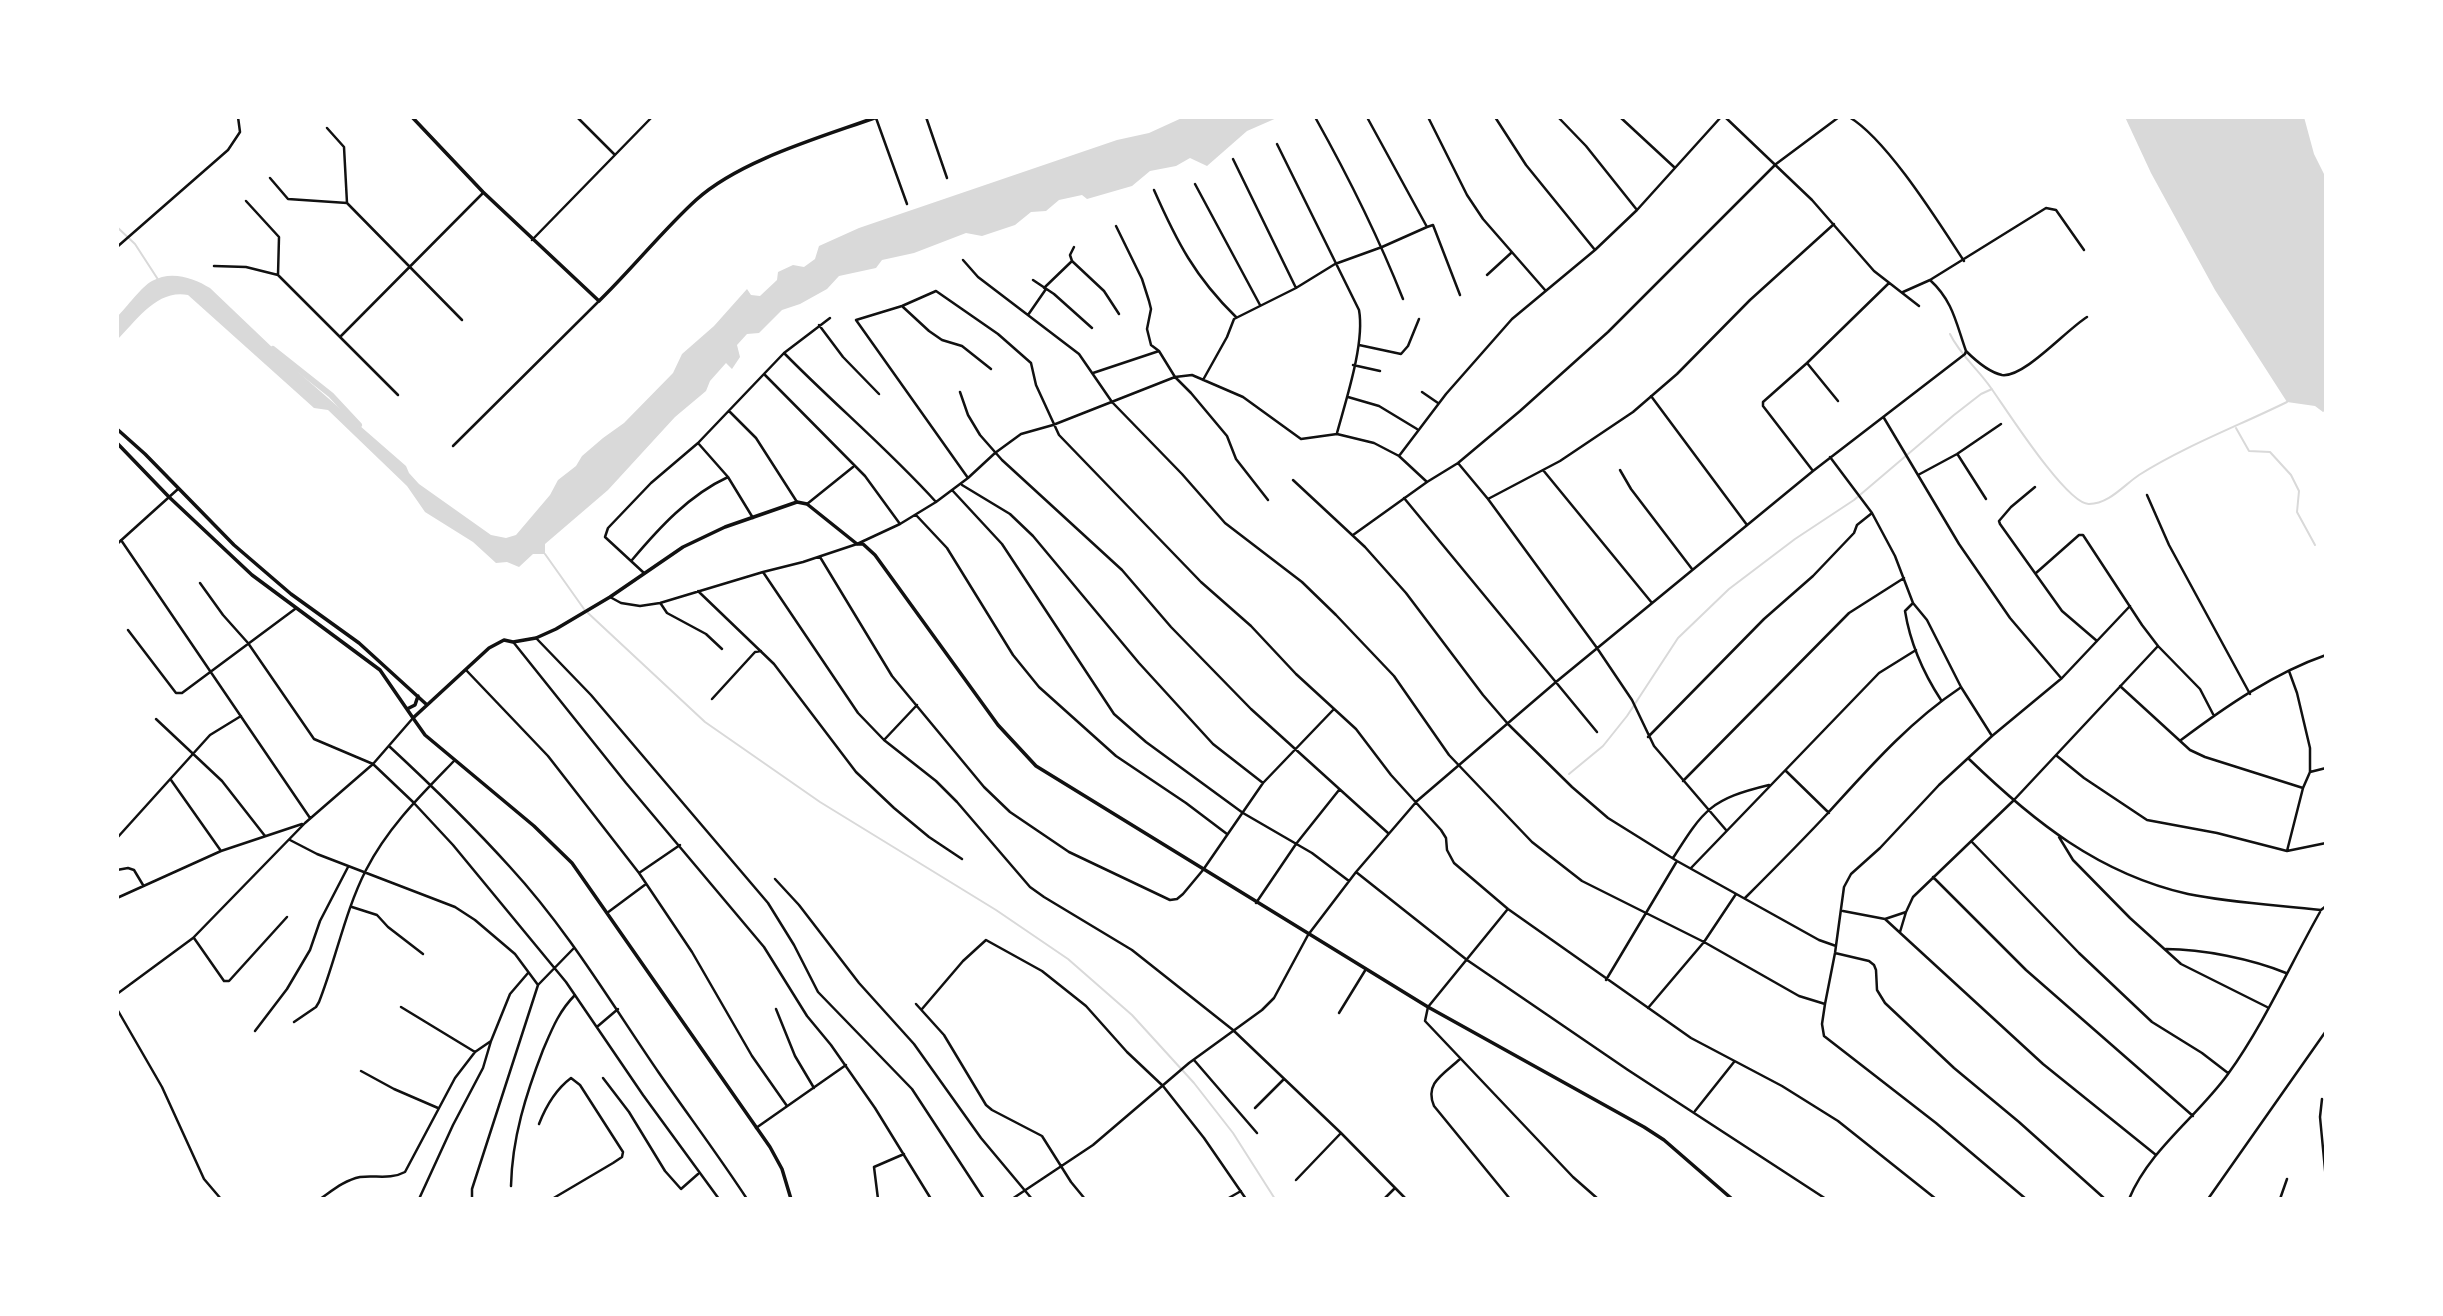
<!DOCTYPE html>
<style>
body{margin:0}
#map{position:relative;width:2443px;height:1316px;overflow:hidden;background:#fff;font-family:"Alegreya Sans",sans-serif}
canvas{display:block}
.frame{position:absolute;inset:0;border:119px solid #fff;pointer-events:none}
</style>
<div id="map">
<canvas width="2443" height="1316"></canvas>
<div class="frame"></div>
</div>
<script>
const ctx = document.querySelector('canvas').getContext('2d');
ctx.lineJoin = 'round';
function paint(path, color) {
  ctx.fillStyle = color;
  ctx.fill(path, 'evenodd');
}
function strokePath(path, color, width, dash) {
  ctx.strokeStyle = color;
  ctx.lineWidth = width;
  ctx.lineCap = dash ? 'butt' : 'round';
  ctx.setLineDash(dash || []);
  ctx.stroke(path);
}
const water = new Path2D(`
 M1184,117H1279L1247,131L1207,166L1190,158L1176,166L1150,171L1132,186L1087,199L1082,195L1059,200L1046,211L1031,212L1015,225L982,236L966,233L914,253L882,260L876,268L839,276L827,289L800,304L782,310L759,333L747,334L737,345L740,357L732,369L726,363L710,381L706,391L675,417L608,490L545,544V554H533L519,567L507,562L496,563L473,542L425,512L407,486L328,410L314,408L188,295C157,289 137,320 117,340V317C127,307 141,287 152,281C171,270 194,278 210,288L297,371L406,466L409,473L419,484L491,535L506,538L516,535L550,495L558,480L576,466L582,456L603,438L624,423L673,373L682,354L714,326L747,289L751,295L760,296L777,280L778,272L793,265L804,267L815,259L819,246L859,228L1117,140L1149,133Z
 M2125,117H2304L2314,154L2326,178V410L2323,412L2315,406L2287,402L2215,290L2151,173Z`);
const stream = new Path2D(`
 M117,227L135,244L159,281
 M1950,334C1960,355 1978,369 1991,388C2006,409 2067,505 2089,504C2109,504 2124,485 2139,475C2185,446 2238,426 2287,402
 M2236,428L2249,451L2270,452L2291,475L2299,491L2297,512L2315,545
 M545,554L584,609
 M588,613L705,722L820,802L996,910L1068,959L1132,1015L1194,1083L1233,1133L1275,1199
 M1569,774L1603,746L1627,716L1678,638L1729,589L1795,539L1854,500L1954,415L1981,394L1992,389`);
const canal = new Path2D(`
 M273,349L331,395L359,425`);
const minor = new Path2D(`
 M577,117L614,154
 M926,117L947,178
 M1315,117C1348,176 1378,236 1403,299
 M1428,117L1467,195L1483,219L1545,290
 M1495,117L1526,165L1595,250
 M1558,117L1586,146L1637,210
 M1620,117L1674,167
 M1725,117L1812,200L1874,271L1919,306
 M1849,117C1887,139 1939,223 1964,261
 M876,118L907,204
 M1368,119L1427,227L1433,225L1460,295
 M327,128L344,147L347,203L462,320
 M1277,144L1359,310C1365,343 1346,400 1337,433
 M1233,159L1296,288
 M270,178L288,199L347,203
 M1195,184L1260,305
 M1154,190C1177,242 1195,277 1236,317
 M246,201L279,237L278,275L398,395
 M1116,226L1142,279L1149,301L1151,309L1147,329L1151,345L1159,351L1175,377L1191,393L1227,436L1236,459L1268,500
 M532,240L652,117
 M117,247L228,150L240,132L238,117
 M963,260L978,277L1079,354L1112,402L1182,474L1225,523L1302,582L1336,615L1394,676L1449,755L1532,842L1582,881L1704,942L1799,996L1825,1004
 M1072,261L1104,291L1119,314
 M214,266L246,267L278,275
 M1487,275L1511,253
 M1033,280L1054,294L1092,328
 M1044,288L1072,261L1070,255L1074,247
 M1903,292L1930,280L2046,208L2056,210L2084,250
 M903,307L929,331L942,340L962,346L991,369
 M1028,315L1046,289
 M819,325L843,357L879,394
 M340,337L483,193
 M1359,345L1401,354L1408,346L1419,319
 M1966,351C1976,361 1988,372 2002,375C2024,378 2066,330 2087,317
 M784,353C834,404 888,449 936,502
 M1807,363L1838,401
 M1353,365L1380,371
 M1093,373L1159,351
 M765,375L865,476L900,524
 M1203,380L1227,337L1234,319L1296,288L1335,264L1382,247L1427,227
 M960,392L968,415L980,435L1002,460L1122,570L1171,627L1251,709L1388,833
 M1422,392L1438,403
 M1651,396L1747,525
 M1348,397L1379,406L1417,429
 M729,411L756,438L797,502
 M1884,418L1959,544L2010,618L2061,678
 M698,443L728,477L753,518
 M453,446L599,301
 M1958,455L1986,499
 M1399,456L1446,394L1512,319L1595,250L1637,210L1721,117
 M1830,457L1872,513L1895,556L1913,603L1927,620L1961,687L1992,736
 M1458,463L1488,499L1597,648L1632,700L1654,746L1726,830
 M1543,470L1652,603
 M1620,470L1631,489L1692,569
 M1813,471L1763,406V402L1807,363L1889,283
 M1918,475L1957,454L2001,424
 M968,478L856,320L902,306L936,291L998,334L1031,363L1036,385L1059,435L1201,582L1251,626L1296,674L1356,729L1391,775L1441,830L1446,838L1447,850L1454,863L1508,909L1691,1038L1782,1086L1838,1121L1936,1199
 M1293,480L1365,547L1406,593L1483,695L1508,724L1572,787L1608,818L1677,861L1819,940L1836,946
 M962,485L1010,514L1033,536L1139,663L1213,744L1263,783
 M2035,487L2011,507L1999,521L2000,524L2062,611L2097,641
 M952,490L1002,544L1114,714L1146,742L1243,813L1312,853L1349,881
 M2147,495L2169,545L2250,694
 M1404,498L1597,732
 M1488,499L1560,461L1633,412L1677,374L1750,300L1834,224
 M807,504L853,467
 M916,515L947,548L1013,655L1039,687L1116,756L1186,803L1227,834
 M1353,535L1427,482L1458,463L1520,411L1608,332L1776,164L1839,117
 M121,540L310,818
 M117,544L178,489
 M820,557L892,676L984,787L1010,812L1069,852L1170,900L1177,899L1183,894L1203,870L1263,783L1334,709
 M632,560C659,528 689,495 728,477
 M763,572L858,713L884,740L936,781L957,802L1030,887L1044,897L1132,950L1233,1030L1341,1133L1406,1199
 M644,573L605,537L608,528L651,483L698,443L784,353L830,318
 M2036,573L2079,535H2083L2142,625L2158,646L2200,689L2214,716
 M200,583L223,615L248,643L314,739L373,764L413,802L453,845L566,982L643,1095L719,1199
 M698,591L774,664L856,772L894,808L929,837L962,859
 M610,597L621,603L640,606L660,603L763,572L803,562L857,544L900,524L936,502L968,478L995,453L1021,434L1053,425L1175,377L1192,375L1243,397L1301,439L1337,434L1374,443L1399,456L1427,482
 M1913,603L1905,611C1910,642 1924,674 1941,700
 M661,604L667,613L706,634L722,649
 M128,630L176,693H182L295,609
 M536,638L591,695L768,903L794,945L818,992L912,1089L984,1199
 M514,643L626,783L764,947L807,1016L831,1045L875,1108L931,1199
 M466,670L548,756L639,873L692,952L752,1056L787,1106
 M2120,686L2190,750L2205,757L2303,788
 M712,699L755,652L761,651
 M156,719L222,781L265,836
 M1648,737L1764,619L1813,576L1854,533L1857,525L1872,513
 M884,740L917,705
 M2181,740C2225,707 2274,673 2326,655
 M390,747C431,785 472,825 510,867C568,930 611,1003 659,1073C688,1115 719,1156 747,1199
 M2057,756L2084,778L2147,820L2217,833L2287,851L2326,843
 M1969,759C2033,821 2099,874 2188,894C2232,903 2277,905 2321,910L2326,906
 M1786,771L1829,813
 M2310,772L2326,768
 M171,780L221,851
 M1683,781L1849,613L1904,578
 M2059,837L2073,860L2130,918L2181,964L2267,1007
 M117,838L210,735L241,716
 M290,840L317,854L455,907L475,920L515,954L538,985
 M1972,842L2079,953L2152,1022L2202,1053L2228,1073
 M2287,851L2303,788L2310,772V748L2297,693L2289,671
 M1673,858C1704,809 1711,799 1769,785
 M1691,868L1879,673L1916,650
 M117,870L128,868L134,870L143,885
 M1356,872L1467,960L1628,1070L1826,1199
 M639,873L680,845
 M1933,877L2026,970L2193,1116
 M775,879L799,905L859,983L914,1044L981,1138L1032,1199
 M117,898L221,851L302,824
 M1745,898C1773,870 1801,842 1828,813C1869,768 1909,722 1960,688
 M1256,903L1296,844L1339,790
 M352,907L377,915L388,927L423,954
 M1507,910L1428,1007L1425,1021L1573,1177L1598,1199
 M1843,911L1885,919L2043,1064L2156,1155
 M607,913L646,884
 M1885,919L1906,912L1913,897L2013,801L2158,646
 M1900,932L1906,912
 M194,938L224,981H229L287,917
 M2166,949C2202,949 2252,959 2286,973
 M1835,953L1869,961L1874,965L1876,970L1877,990L1885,1003L1954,1068L2019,1122L2105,1199
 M1606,980L1677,861
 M117,994L193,938L305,823L373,764L413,718
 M916,1004L944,1035L986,1105L992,1110L1042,1136L1071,1182L1085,1199
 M401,1007L475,1052
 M1648,1008L1704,942L1736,894
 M117,1009L162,1087L204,1179L221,1199
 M776,1009L795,1056L814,1088
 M922,1009L963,961L986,940L1042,971L1086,1006L1127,1052L1163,1086L1204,1138L1246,1199
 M1339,1013L1366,969
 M294,1022L316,1007L319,1002C336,959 345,911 366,870C388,827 421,795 454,761
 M598,1026L618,1009
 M255,1031L287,989L310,950L320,921L348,867
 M1460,1059C1444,1074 1424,1083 1434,1106L1510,1199
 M1194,1060L1257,1133
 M361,1071L394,1089L438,1108
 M603,1078L629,1112L665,1171L681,1189L698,1174
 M2322,1099L2320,1117L2326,1180
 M1255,1108L1283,1080
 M1695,1111L1734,1062
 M539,1124C546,1106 555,1090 571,1078L580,1085L623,1152L622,1157L613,1163L552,1199
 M756,1128L846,1065
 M1296,1180L1341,1133
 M511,1186C512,1138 526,1094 543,1050C552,1029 559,1011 575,995
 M320,1199C333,1190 345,1180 360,1177C376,1175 390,1180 405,1172L455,1078L475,1052L491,1041L510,994L528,973
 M419,1199L453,1125L483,1068L491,1041
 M472,1199V1189L538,985L574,948
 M878,1199L874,1167L904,1154
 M1012,1199L1093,1145L1189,1063L1262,1010L1274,998L1308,935L1356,872L1417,801L1556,682L1813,471L1965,354L1966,351C1956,323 1953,301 1930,280
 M1227,1199L1241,1191
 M1384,1199L1395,1188
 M2026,1199L1936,1123L1824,1036L1822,1024L1825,1004L1835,953L1844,887L1851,874L1880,848L1939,785L1992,736L2062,678L2130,606
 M2129,1199C2150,1149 2197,1117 2228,1074C2264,1024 2290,965 2320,912
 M2208,1199L2326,1031
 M2280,1199L2287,1179`);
const tertiary = new Path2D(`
 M412,117L483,192L599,301C632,269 663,230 696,200C740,160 822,137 877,117
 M413,718L425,735L534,826L572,863L770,1147L782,1169L791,1199`);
const secondary = new Path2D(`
 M117,429L145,454L234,545L291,594L359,643L426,704
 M117,443L169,497L252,575L380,670L413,718L489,648L504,640L513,642L536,638L556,629L610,597L683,547L725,527L797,502L807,504L857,544H863L875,555L998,725L1036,766L1428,1007L1644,1127L1664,1140L1732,1199
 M407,709L415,705L418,696`);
paint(water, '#d9d9d9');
strokePath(stream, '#d9d9d9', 2);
strokePath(canal, '#d9d9d9', 6);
strokePath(minor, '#111', 2.5);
strokePath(tertiary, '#111', 3.5);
strokePath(secondary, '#111', 3.5);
</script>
